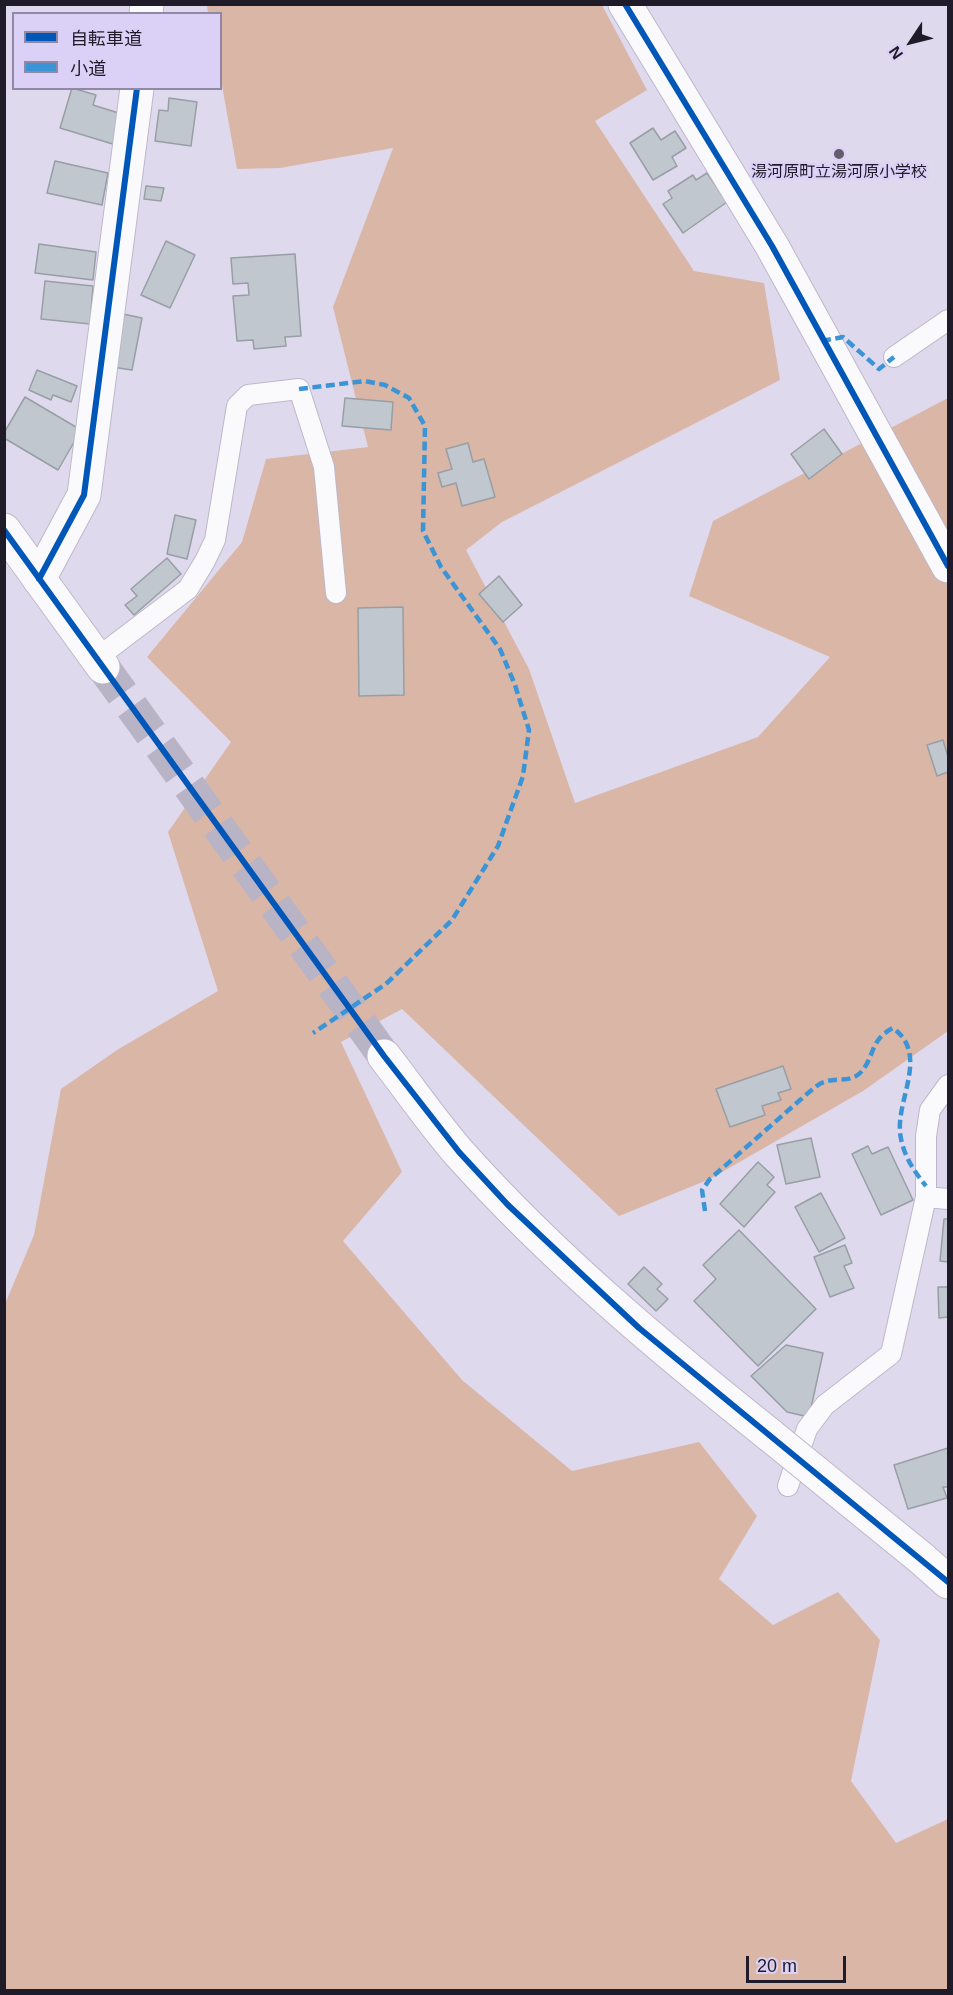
<!DOCTYPE html>
<meta charset="utf-8">
<style>
body{margin:0}
#map{position:relative;width:953px;height:1995px;overflow:hidden;background:#dfd9ee;font-family:Helvetica,"Noto Sans JP",sans-serif}
canvas{display:block}
.frame{position:absolute;inset:0;border:6px solid #1f1b28;pointer-events:none}
.legend{position:absolute;left:12px;top:12px;width:210px;height:78px;box-sizing:border-box;background:#dbd1f6;border:2px solid #9088a4;margin:0;padding:8px 10px;list-style:none;font-size:18px;color:#1f1b28}
.legend li{display:flex;align-items:center;gap:12px;height:30px}
.legend b{width:30px;border:2px solid #9088a4}
.north{position:absolute;left:881px;top:12px;width:60px;height:60px;-webkit-text-stroke:4px #dbd1f6;paint-order:stroke;rotate:235deg;font-size:16px;font-weight:700;line-height:24px;text-align:center;color:#1f1b28}
.north::after{content:'';display:block;margin:auto;width:21px;height:27px;background:#1f1b28;clip-path:polygon(50% 0,100% 100%,50% 72%,0 100%)}
.scale{position:absolute;left:746px;top:1956px;width:100px;height:27px;box-sizing:border-box;border:3px solid #1f1b28;border-top:0;padding-left:8px;font-size:18px;line-height:21px;white-space:nowrap;color:#1f1b28;-webkit-text-stroke:4px #dbd1f6;paint-order:stroke}
</style>
<div id="map">
<canvas width="953" height="1995"></canvas>
<div class="frame"></div>
<ul class="legend">
<li><b style="height:8px;background:#0057b8"></b>自転車道</li>
<li><b style="height:8px;background:#3a94d6"></b>小道</li>
</ul>
<div class="north">N</div>
<div class="scale">20 m</div>
</div>
<script>
const ctx = document.querySelector('canvas').getContext('2d');
ctx.lineJoin = 'round';
function paint(path, color) {
  ctx.fillStyle = color;
  ctx.fill(path, 'evenodd');
}
function strokePath(path, color, width, dash) {
  ctx.strokeStyle = color;
  ctx.lineWidth = width;
  ctx.lineCap = dash ? 'butt' : 'round';
  ctx.setLineDash(dash || []);
  ctx.stroke(path);
}
function label(font, color, halo, rows, align = 'center') {
  ctx.font = font + ' Helvetica,"Noto Sans JP",sans-serif';
  ctx.lineWidth = 5;
  ctx.setLineDash([]);
  ctx.textBaseline = 'middle';
  ctx.strokeStyle = halo;
  ctx.fillStyle = color;
  for (const [text, x, y, turn = 0] of rows) {
    ctx.save();
    ctx.translate(x, y);
    ctx.rotate((+turn || 0) * Math.PI / 180);
    ctx.textAlign = isNaN(turn) ? turn : align;
    if (halo) ctx.strokeText(text, 0, 0);
    ctx.fillText(text, 0, 0);
    ctx.restore();
  }
}
const green = new Path2D(`
 M207,5H602L647,90L595,121L694,271L764,283L780,380L502,522L466,550L529,669L575,803L758,737L830,657L689,596L713,521L948,398V1031L863,1091L710,1179L619,1216L402,1009L341,1042L402,1172L343,1241L462,1380L572,1471L699,1442L757,1516L719,1579L773,1625L838,1592L880,1640L851,1781L896,1843L948,1819V1990H5V1304L34,1235L61,1089L117,1050L218,991L168,832L231,742L147,657L242,542L266,459L368,447L333,307L393,148L280,168L237,169L221,80L220,14L208,13Z`);
const building = new Path2D(`
 M72,88L96,95L93,105L125,115L116,145L60,128Z
 M169,98L197,102L191,146L155,141L159,110L168,111Z
 M653,128L661,140L675,131L686,148L672,157L677,166L653,180L630,143Z
 M55,161L108,173L102,205L47,193Z
 M707,173L727,202L683,233L663,204L672,198L668,191L693,175L696,180Z
 M146,186L164,188L161,201L144,199Z
 M166,241L195,255L170,308L141,295Z
 M39,244L96,252L93,280L35,273Z
 M295,254L301,336L285,337L286,346L254,349L253,340L237,341L233,296L249,295L248,283L233,284L231,258Z
 M45,281L93,286L90,324L41,319Z
 M123,314L142,318L132,370L112,367Z
 M37,370L77,386L71,402L53,395L51,400L29,390Z
 M25,397L81,430L58,470L4,438V433Z
 M345,398L393,402L391,430L342,426Z
 M824,429L842,454L809,479L791,454Z
 M468,443L473,462L484,459L495,497L462,506L456,483L442,487L438,473L452,469L446,449Z
 M175,515L196,520L187,559L167,554Z
 M167,558L181,574L134,615L125,605L137,596L131,589Z
 M499,576L522,605L503,622L479,594Z
 M403,607L404,695L359,696L358,608Z
 M943,740L948,757V772L937,776L927,745Z
 M783,1066L791,1089L778,1093L781,1100L762,1106L765,1115L730,1127L716,1089Z
 M811,1138L820,1177L786,1184L777,1145Z
 M868,1146L872,1154L888,1147L913,1200L881,1215L852,1154Z
 M758,1162L774,1177L767,1185L775,1192L744,1227L720,1204Z
 M821,1193L845,1238L819,1252L795,1207Z
 M944,1219H948V1262L940,1261Z
 M739,1230L816,1309L758,1366L694,1301L716,1279L703,1265Z
 M845,1245L852,1263L844,1266L854,1288L830,1297L814,1257Z
 M644,1267L662,1284L657,1289L668,1299L656,1311L628,1284Z
 M938,1287H948V1317L939,1318Z
 M786,1345L823,1353L809,1417L787,1412L751,1376Z
 M948,1448V1487H943L947,1498L908,1509L894,1465Z`);
const tertiaryTunnel = new Path2D(`
 M103,667L384,1056`);
const service = new Path2D(`
 M894,357L948,320
 M97,658L188,589L205,561L215,540L237,406L248,395L299,389L324,467L336,593
 M926,1197L948,1199
 M788,1486L807,1429L825,1405L891,1354L926,1197V1136L930,1110L948,1085`);
const minor = new Path2D(`
 M625,4L772,246L948,566
 M146,14L147,4
 M39,579L84,495L137,88`);
const tertiary = new Path2D(`
 M4,530L103,667
 M384,1056C409,1088 433,1123 460,1154C553,1258 662,1349 771,1436
 M921,1558L948,1582`);
const tertiaryBridge = new Path2D(`
 M771,1436L921,1558`);
const quiet = new Path2D(`
 M822,341L843,337L879,369L894,357
 M299,389L365,381L385,385L409,398L425,426L423,531L441,567L500,649L515,685L529,730L523,776L498,846L452,920L386,984L313,1033
 M705,1211L702,1190L710,1179L808,1093C813,1089 818,1084 824,1082C836,1077 850,1083 860,1073C875,1058 869,1040 893,1028C929,1054 897,1098 900,1132C902,1153 913,1170 926,1186`);
const cycleway = new Path2D(`
 M625,4L772,246L948,566
 M4,530L384,1056L459,1152L508,1205L639,1328L948,1582
 M39,579L84,495L137,88`);
const markers = [
 [839,154,6,"#625e6d"]
];
const poiNames = [
 ["湯河原町立湯河原小学校",839,173]
];
paint(green, '#dab6a6');
paint(building, '#c0c7ce');
strokePath(building, '#989ea5', 1.5);
strokePath(tertiaryTunnel, '#b9b3c6', 33, [33, 16]);
strokePath(service, '#bdb8c9', 22);
strokePath(minor, '#bdb8c9', 35);
strokePath(tertiary, '#bdb8c9', 35);
strokePath(service, '#faf9fc', 20);
strokePath(minor, '#faf9fc', 33);
strokePath(tertiary, '#faf9fc', 33);
strokePath(tertiaryBridge, '#bdb8c9', 35, []);
strokePath(tertiaryBridge, '#faf9fc', 33);
strokePath(quiet, '#3a94d6', 4.5, [9, 4.5]);
strokePath(cycleway, '#0057b8', 6);
for (const [x, y, r, color] of markers) {
  const dot = new Path2D();
  dot.arc(x, y, r, 0, 2 * Math.PI);
  ctx.fillStyle = color;
  ctx.fill(dot);
  strokePath(dot, '#dbd1f6', 2);
}
label('16px', '#1f1b28', '#dbd1f6', poiNames);
</script>
